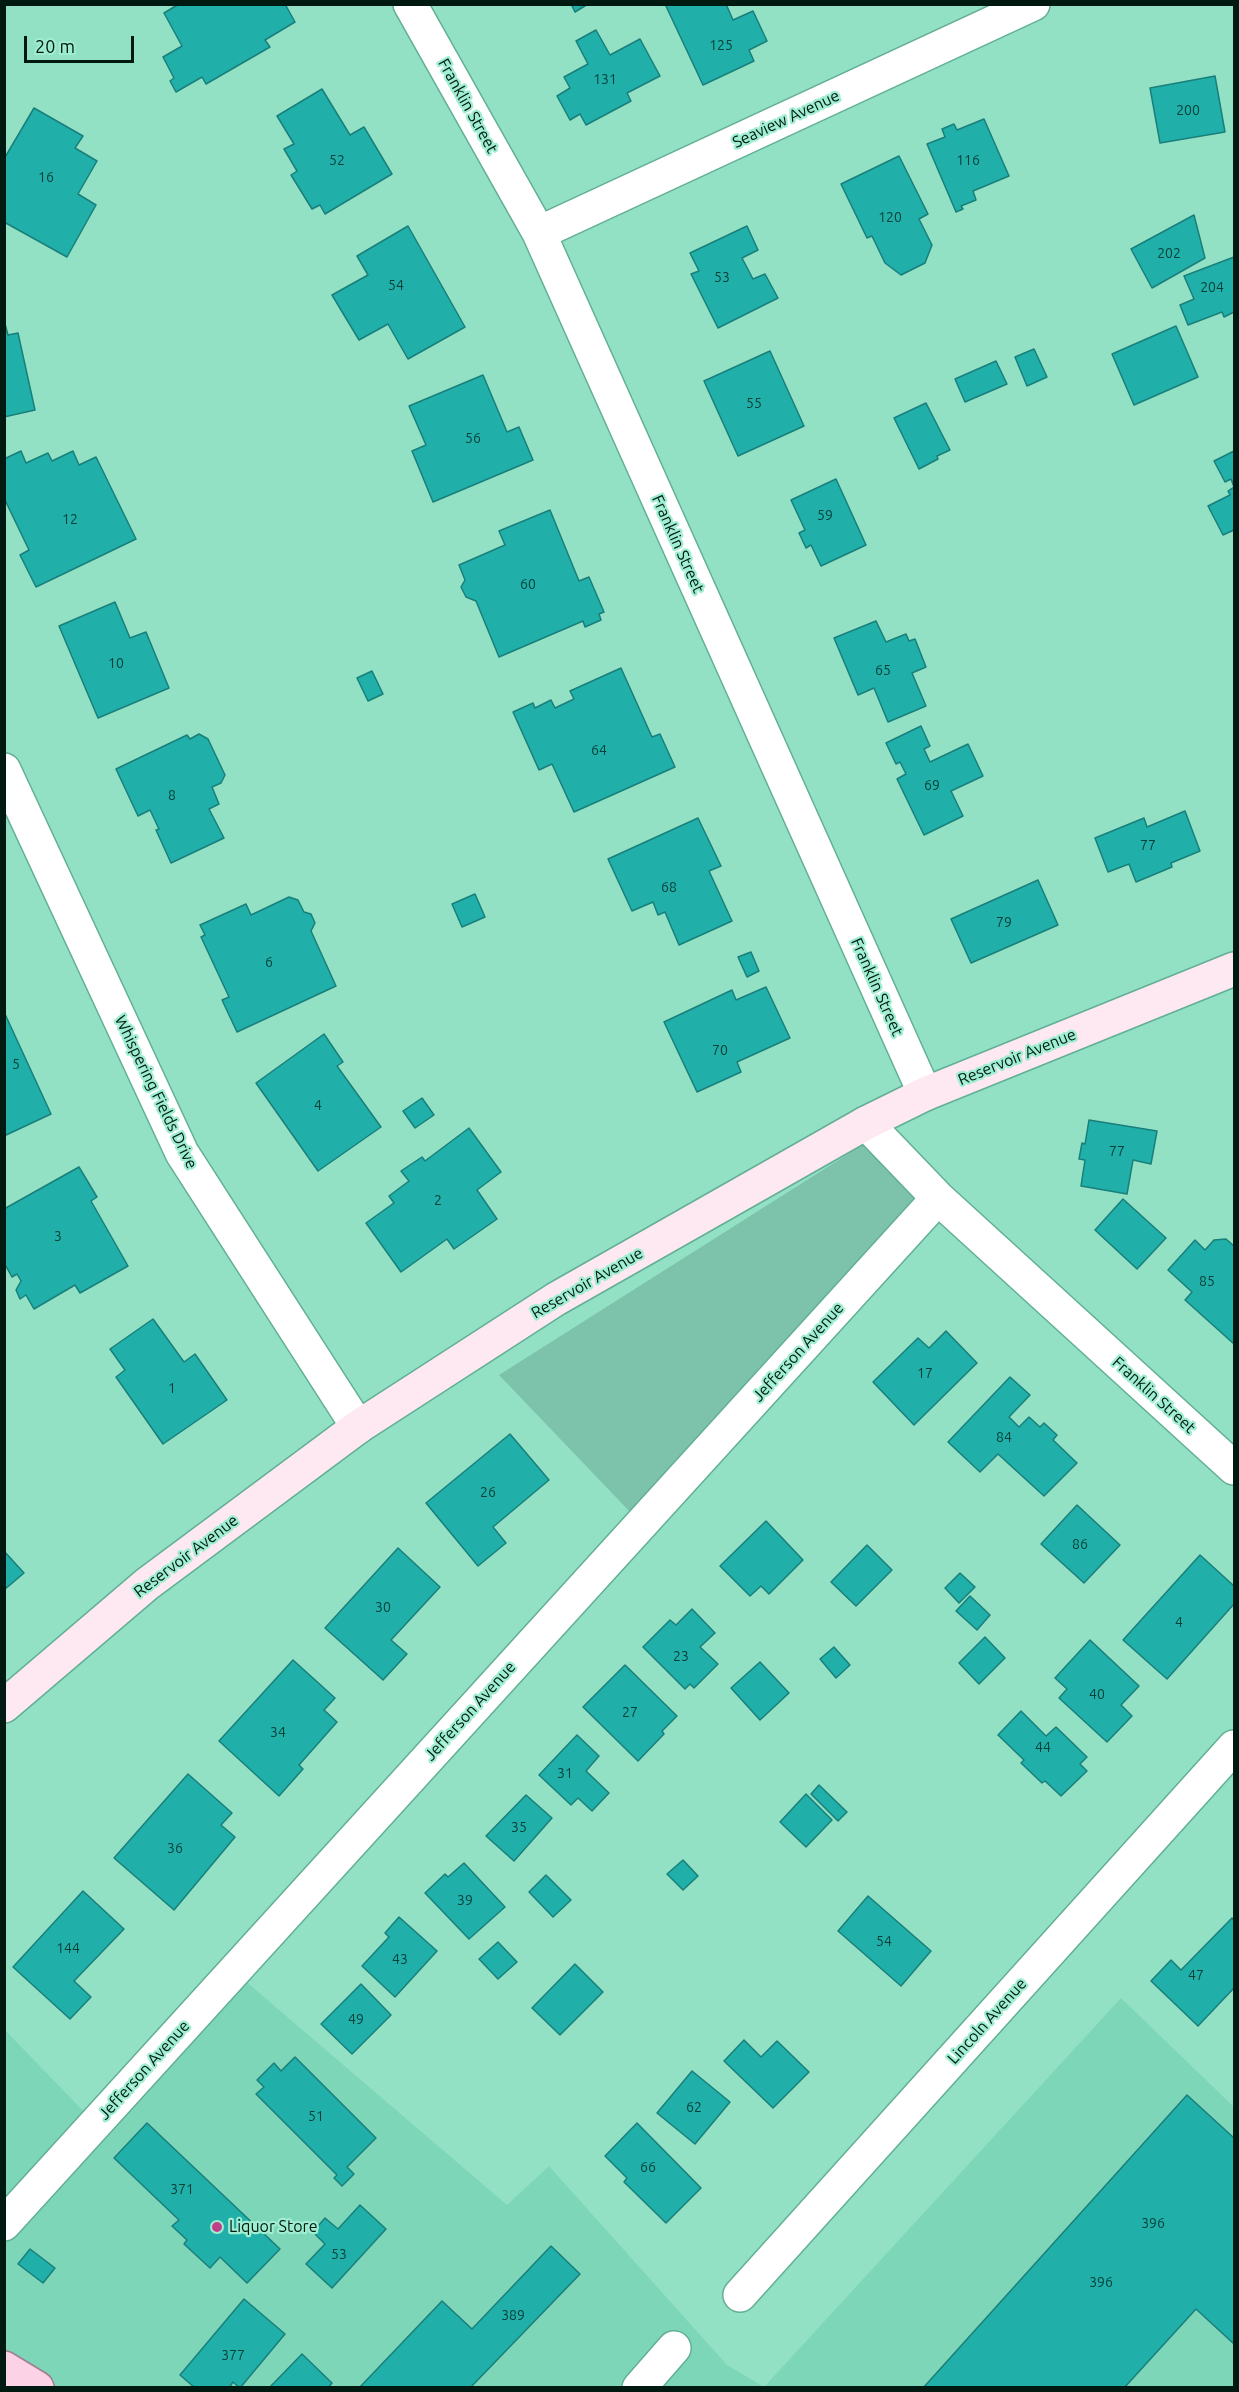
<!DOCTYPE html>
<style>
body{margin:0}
#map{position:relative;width:1239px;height:2392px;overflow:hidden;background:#93e1c5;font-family:Ubuntu,sans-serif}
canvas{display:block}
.frame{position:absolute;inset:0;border:6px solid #001a11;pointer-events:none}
.scale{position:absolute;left:24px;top:36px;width:110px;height:27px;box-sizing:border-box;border:3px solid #001a11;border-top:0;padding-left:8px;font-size:18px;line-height:21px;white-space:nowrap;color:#001a11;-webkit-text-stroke:4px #9feed2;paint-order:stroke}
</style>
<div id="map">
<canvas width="1239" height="2392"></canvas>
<div class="frame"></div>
<div class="scale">20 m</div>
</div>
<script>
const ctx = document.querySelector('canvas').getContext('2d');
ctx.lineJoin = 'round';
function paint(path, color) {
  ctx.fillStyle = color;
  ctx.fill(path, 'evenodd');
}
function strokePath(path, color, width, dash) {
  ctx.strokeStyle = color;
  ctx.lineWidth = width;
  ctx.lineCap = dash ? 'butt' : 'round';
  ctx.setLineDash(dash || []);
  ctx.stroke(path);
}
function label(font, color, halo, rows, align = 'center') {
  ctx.font = font + ' Ubuntu,sans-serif';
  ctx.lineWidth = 4.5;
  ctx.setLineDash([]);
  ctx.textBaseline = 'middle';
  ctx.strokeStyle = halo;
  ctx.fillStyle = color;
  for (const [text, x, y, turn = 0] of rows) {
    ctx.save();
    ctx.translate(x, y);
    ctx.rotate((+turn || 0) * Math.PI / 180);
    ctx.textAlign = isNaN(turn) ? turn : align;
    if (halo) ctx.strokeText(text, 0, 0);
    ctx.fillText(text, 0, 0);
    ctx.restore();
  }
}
const built = new Path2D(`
 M229,1967L507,2205L549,2166L727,2365L764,2387L1121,1998L1234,2107V2387H5L4,2029L92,2120Z`);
const green = new Path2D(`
 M867,1142L920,1195L633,1515L499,1375Z`);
const building = new Path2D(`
 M179,4H285L295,22L265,40L270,47L206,84L202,77L176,92L170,81L174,78L163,57L182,46L164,13Z
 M571,4H588L575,12Z
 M665,4H726L733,20L753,11L767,41L749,50L754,61L703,85Z
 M596,30L610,55L640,39L660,76L627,93L631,101L586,125L580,114L570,120L557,96L570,88L564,77L588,64L576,41Z
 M1215,76L1225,132L1160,143L1150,88Z
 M322,89L350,135L364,127L392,174L325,214L320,205L312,209L291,175L297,171L284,149L294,144L277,116Z
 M34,108L83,136L75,148L97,161L78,194L96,205L67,257L4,222V159Z
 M984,119L1009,176L973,191L976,200L961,206L963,209L956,212L927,144L945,137L942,129L954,124L957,130Z
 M899,156L928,214L919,219L932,245L925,263L901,275L885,263L872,236L867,238L841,184Z
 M1194,215L1205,258L1152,288L1131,249Z
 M408,226L465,327L408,359L388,324L359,340L332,295L368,275L357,256Z
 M747,226L758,250L742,258L753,279L765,274L778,298L718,328L691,274L699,271L690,253Z
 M1234,257V312L1224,317L1222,312L1188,325L1180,305L1194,299L1184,276Z
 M4,320L8,335L18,333L35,410L4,417Z
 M1176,326L1198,377L1134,405L1112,354Z
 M1034,349L1047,377L1027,386L1015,357Z
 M770,351L804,426L738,456L704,381Z
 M996,361L1007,384L965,402L955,379Z
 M483,375L507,432L519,427L533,460L433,502L412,451L426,445L409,406Z
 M926,403L950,450L937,456L938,459L919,469L894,418Z
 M21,451L26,463L48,453L52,461L73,451L79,465L96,457L136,539L36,587L20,555L29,550L4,498V459Z
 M1234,451V530L1223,535L1208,506L1230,495L1228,491L1234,487L1231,479L1225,482L1214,461Z
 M836,479L866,545L821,566L811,545L806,548L799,533L805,530L791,500Z
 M550,510L579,581L589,577L604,612L599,614L601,620L585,627L583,621L499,657L476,601L466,597L461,587L465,580L459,565L505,545L499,531Z
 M115,602L130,638L146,632L169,688L98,718L59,626Z
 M876,621L886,642L906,634L909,641L915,639L926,667L912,673L926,706L888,722L874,688L858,695L834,638Z
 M621,668L652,737L660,734L675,767L574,812L552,764L539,770L513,712L533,703L535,708L551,700L555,708L574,699L570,691Z
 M372,671L383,694L368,701L357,678Z
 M921,726L930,746L924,749L930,762L968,744L983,776L951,791L963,816L924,835L897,779L906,774L900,762L896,764L886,743Z
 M199,734L208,739L225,775L221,783L212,787L219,804L209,809L224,838L171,863L156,830L159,829L150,810L138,816L116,769L187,735L190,739Z
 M1185,811L1200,851L1171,863L1172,867L1136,882L1129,864L1108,872L1095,838L1144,818L1147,827Z
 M698,818L721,866L709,871L732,921L679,945L665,912L658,915L653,902L632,911L608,859Z
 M1038,880L1058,925L971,963L951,919Z
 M475,894L485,917L462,927L452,904Z
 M289,897L298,900L304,912L311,914L315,923L311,931L336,986L237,1032L222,1000L229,997L201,937L205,935L200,925L246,904L251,915Z
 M751,952L759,971L747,977L738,957Z
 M766,987L790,1038L737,1062L741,1072L697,1092L664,1022L732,990L736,1000Z
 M5,1014L51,1114L4,1136V1015Z
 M324,1034L343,1062L337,1066L381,1127L318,1171L256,1083Z
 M422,1098L434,1115L415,1128L403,1111Z
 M1089,1120L1157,1131L1151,1164L1133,1160L1127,1194L1081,1186L1085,1160L1079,1159L1082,1143L1085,1144Z
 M469,1128L501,1172L477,1190L497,1219L454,1249L447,1239L401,1272L366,1223L394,1203L389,1196L409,1181L401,1171L422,1157L425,1161Z
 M79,1167L97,1197L91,1201L128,1266L80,1293L75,1285L34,1309L26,1295L20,1299L16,1290L21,1281L17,1274L12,1277L4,1263V1209Z
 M1123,1199L1166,1238L1137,1269L1095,1230Z
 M1226,1239L1234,1246V1344L1185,1300L1192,1292L1168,1270L1195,1240L1205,1250L1214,1240Z
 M153,1319L184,1362L195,1354L227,1400L163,1444L116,1377L125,1370L110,1349Z
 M946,1331L977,1363L914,1425L873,1382L918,1338L929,1348Z
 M1010,1377L1030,1395L1009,1417L1019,1427L1029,1417L1040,1427L1044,1423L1057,1435L1053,1440L1077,1463L1044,1496L998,1454L980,1472L948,1442Z
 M510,1434L549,1480L493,1527L506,1543L478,1566L426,1503Z
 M1077,1505L1120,1545L1084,1583L1041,1544Z
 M766,1521L803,1560L769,1594L761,1586L750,1596L720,1566Z
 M867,1545L892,1570L856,1606L831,1582Z
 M398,1548L440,1587L391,1640L407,1654L383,1680L325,1628Z
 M4,1551L24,1573L4,1590Z
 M1200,1555L1234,1586V1604L1167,1679L1123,1640Z
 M960,1573L975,1587L959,1603L945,1588Z
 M970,1596L990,1615L977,1630L956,1611Z
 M692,1609L715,1633L700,1647L718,1664L694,1688L690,1684L685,1689L643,1647L670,1620L676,1625Z
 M985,1637L1005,1658L979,1684L959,1663Z
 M1090,1640L1139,1686L1121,1705L1132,1716L1107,1742L1059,1698L1067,1689L1055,1678Z
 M834,1647L850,1665L836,1678L820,1659Z
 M293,1660L335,1698L324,1710L337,1722L299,1765L303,1769L279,1796L219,1741Z
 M760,1662L789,1693L760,1720L731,1688Z
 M625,1665L677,1716L662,1731L664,1734L638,1761L583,1707Z
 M1021,1711L1046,1736L1056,1727L1087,1757L1080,1764L1087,1771L1061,1796L1045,1781L1042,1783L1021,1763L1024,1760L998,1735Z
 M577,1735L599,1756L586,1771L609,1793L592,1811L578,1798L571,1805L539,1775Z
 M188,1774L232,1813L221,1825L235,1837L174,1910L114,1858Z
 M819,1785L847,1812L838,1821L811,1794Z
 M806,1794L832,1820L806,1847L780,1822Z
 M526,1795L552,1818L514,1861L486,1836Z
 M683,1860L698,1876L683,1890L667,1874Z
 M464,1863L505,1907L469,1939L425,1893L445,1874L448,1877Z
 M546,1875L571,1900L553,1917L529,1892Z
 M83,1891L124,1929L74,1981L91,1997L70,2019L13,1967Z
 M868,1896L931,1951L901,1986L838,1931Z
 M399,1917L437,1951L395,1997L362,1966L389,1937L385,1933Z
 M1232,1918L1234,1921V1988L1198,2026L1151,1981L1171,1960L1181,1970Z
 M498,1942L517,1962L498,1979L479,1959Z
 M575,1964L603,1992L560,2035L532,2008Z
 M361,1984L391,2015L352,2054L321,2024Z
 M744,2040L761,2057L777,2041L809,2072L773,2108L724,2061Z
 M295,2057L376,2138L347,2167L354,2174L342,2186L334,2178L337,2175L256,2094L264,2087L257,2080L274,2063L281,2071Z
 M692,2071L730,2102L695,2144L657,2113Z
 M1187,2095L1234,2138V2344L1196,2309L1124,2388H923Z
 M147,2123L280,2249L247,2283L220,2257L210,2268L184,2244L187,2240L172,2226L179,2220L114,2158Z
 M637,2123L701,2188L666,2223L624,2182L627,2178L605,2156Z
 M360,2205L386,2229L332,2288L306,2264L325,2244L313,2232L325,2218L338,2229Z
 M551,2246L580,2274L470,2388H359L442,2301L472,2329Z
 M30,2249L55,2268L43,2283L18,2264Z
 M244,2299L285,2334L240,2388L233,2382L229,2388H195L180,2375Z
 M302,2354L332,2383L328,2388H269Z`);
const minor = new Path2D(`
 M410,4L539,233L925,1094
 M539,233L1033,4
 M4,770L182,1153L358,1427
 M866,1123L938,1198L1234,1468
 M4,2224L938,1198
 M740,2295L1234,1747
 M639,2388L674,2348`);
const secondary = new Path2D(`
 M4,1706L147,1584L358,1427L556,1299L866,1123L925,1094L1234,969`);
const primary = new Path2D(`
 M4,2368L37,2388`);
const markers = [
 [217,2227,6,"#c13f88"]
];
const numberNames = [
 ["125",721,45],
 ["131",605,79],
 ["200",1188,110],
 ["52",337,160],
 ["116",968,160],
 ["16",46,177],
 ["120",890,217],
 ["202",1169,253],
 ["53",722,277],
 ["54",396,285],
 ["204",1212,287],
 ["55",754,403],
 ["56",473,438],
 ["59",825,515],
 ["12",70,519],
 ["60",528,584],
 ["10",116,663],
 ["65",883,670],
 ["64",599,750],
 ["69",932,785],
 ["8",172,795],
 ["77",1148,845],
 ["68",669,887],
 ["79",1004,922],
 ["6",269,962],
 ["70",720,1050],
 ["5",16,1064],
 ["4",318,1105],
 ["77",1117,1151],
 ["2",438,1200],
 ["3",58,1236],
 ["85",1207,1281],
 ["17",925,1373],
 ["1",172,1388],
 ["84",1004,1437],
 ["26",488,1492],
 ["86",1080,1544],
 ["30",383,1607],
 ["4",1179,1622],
 ["23",681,1656],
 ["40",1097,1694],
 ["27",630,1712],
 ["34",278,1732],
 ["44",1043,1747],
 ["31",565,1773],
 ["35",519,1827],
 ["36",175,1848],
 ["39",465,1900],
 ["54",884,1941],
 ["144",68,1948],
 ["43",400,1959],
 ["47",1196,1975],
 ["49",356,2019],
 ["62",694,2107],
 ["51",316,2116],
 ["66",648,2167],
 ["371",182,2189],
 ["396",1153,2223],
 ["53",339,2254],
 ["396",1101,2282],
 ["389",513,2315],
 ["377",233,2355]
];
const streetNames = [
 ["Franklin Street",468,106,61],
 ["Seaview Avenue",786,119,-25],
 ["Franklin Street",678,544,66],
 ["Franklin Street",877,987,66],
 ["Reservoir Avenue",1017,1057,-22],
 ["Whispering Fields Drive",156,1092,64],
 ["Reservoir Avenue",587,1283,-30],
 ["Jefferson Avenue",798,1352,-48],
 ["Franklin Street",1154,1395,42],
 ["Reservoir Avenue",186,1556,-37],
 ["Jefferson Avenue",470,1711,-48],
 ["Lincoln Avenue",987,2021,-48],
 ["Jefferson Avenue",144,2070,-48]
];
const poiNames = [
 ["Liquor Store",229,2227]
];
paint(built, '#7ed6b9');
paint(green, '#7dc2aa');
paint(building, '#20afa9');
strokePath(building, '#197f7a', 1.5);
strokePath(minor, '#62af95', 36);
strokePath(secondary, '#62af95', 36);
strokePath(primary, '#a27e90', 36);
strokePath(minor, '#fff', 33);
strokePath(secondary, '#fee8f2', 33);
strokePath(primary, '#fcd2e6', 33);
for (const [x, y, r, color] of markers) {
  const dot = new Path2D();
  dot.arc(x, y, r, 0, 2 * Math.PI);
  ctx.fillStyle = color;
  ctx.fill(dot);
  strokePath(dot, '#9feed2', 2);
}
label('14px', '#083f37', null, numberNames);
label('16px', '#001a11', '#9feed2', streetNames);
label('16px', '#001a11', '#9feed2', poiNames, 'left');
</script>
